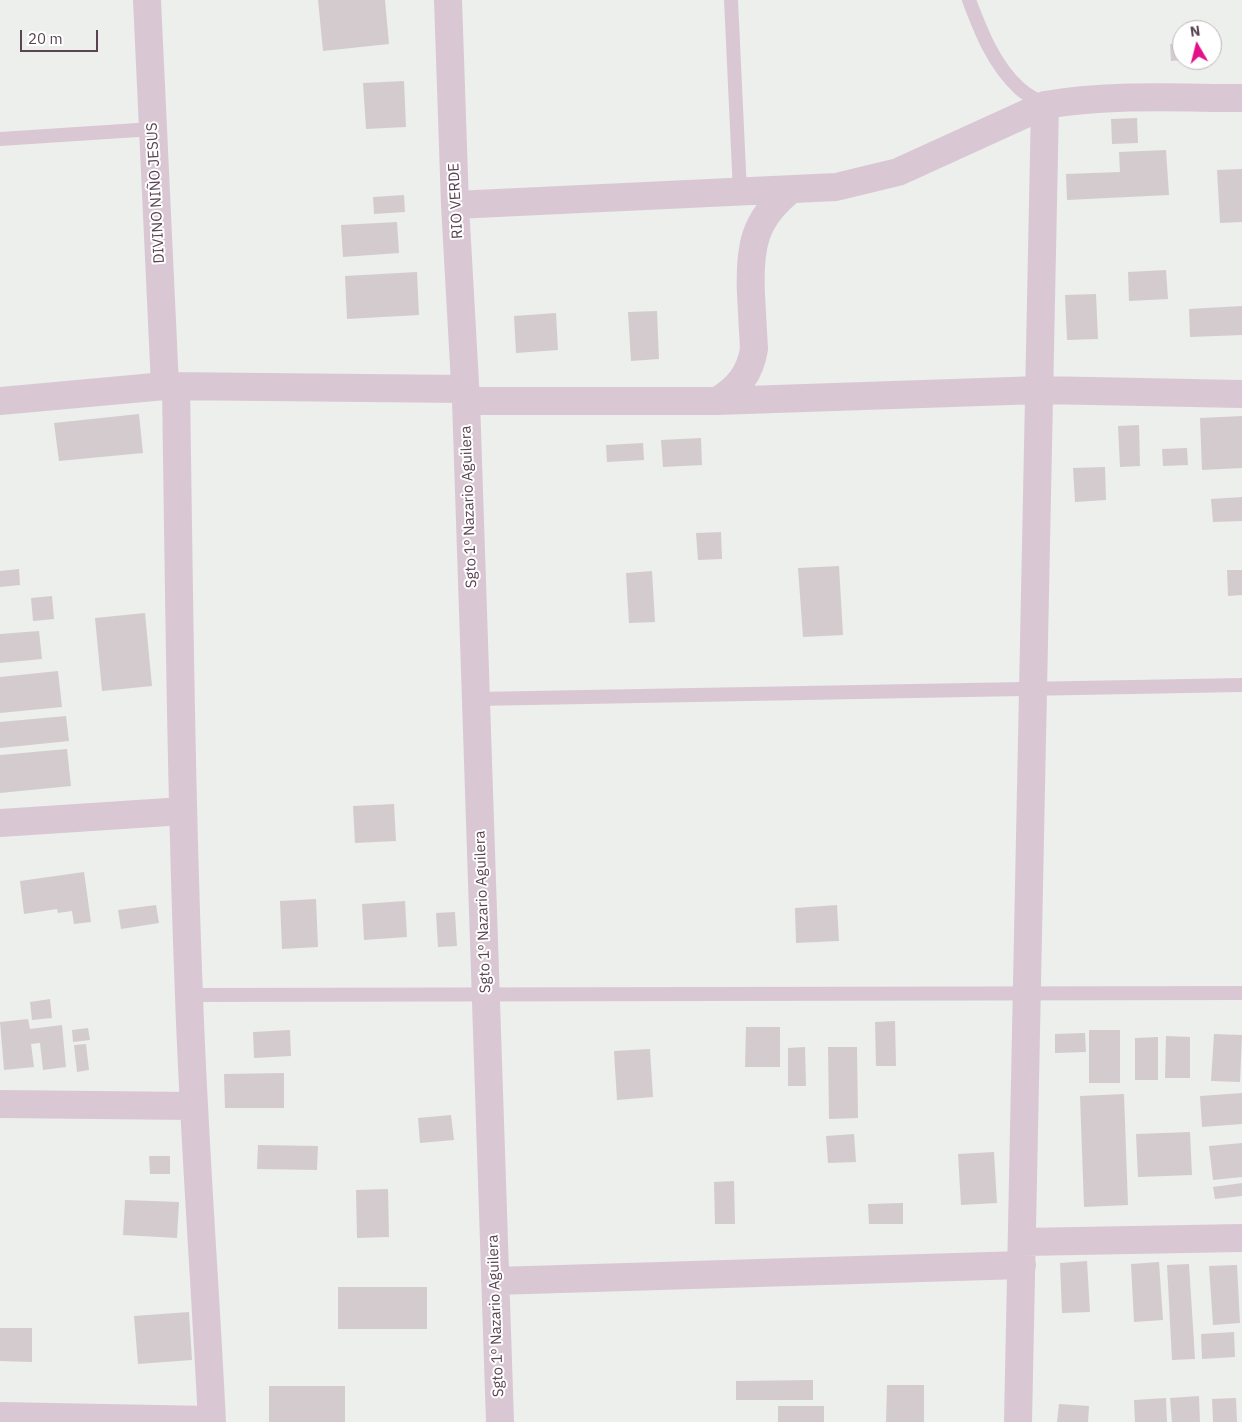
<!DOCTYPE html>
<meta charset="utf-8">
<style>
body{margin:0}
#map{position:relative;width:1242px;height:1422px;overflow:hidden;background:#ecefec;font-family:"IBM Plex Sans",sans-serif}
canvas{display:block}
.north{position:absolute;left:1172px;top:20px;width:50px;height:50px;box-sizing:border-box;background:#fff;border:1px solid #bdb4ba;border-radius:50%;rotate:352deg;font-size:14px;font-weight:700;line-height:20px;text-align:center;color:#5a4452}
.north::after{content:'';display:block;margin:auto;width:18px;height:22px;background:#e31189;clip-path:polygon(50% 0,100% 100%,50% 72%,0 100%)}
.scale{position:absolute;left:20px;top:30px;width:78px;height:22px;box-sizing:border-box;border:2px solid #5a4452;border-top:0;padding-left:6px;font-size:15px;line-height:18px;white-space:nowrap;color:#5a4452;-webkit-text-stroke:4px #fff;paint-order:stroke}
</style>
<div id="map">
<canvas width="1242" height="1422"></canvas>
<div class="north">N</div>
<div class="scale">20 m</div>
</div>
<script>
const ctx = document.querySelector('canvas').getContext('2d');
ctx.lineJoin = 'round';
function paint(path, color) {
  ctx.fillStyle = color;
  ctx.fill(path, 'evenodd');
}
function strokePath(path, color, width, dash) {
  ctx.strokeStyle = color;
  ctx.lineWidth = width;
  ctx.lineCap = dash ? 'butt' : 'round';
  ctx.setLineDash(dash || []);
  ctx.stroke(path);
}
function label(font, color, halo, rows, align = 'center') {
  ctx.font = font + ' "IBM Plex Sans",sans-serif';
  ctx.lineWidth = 4;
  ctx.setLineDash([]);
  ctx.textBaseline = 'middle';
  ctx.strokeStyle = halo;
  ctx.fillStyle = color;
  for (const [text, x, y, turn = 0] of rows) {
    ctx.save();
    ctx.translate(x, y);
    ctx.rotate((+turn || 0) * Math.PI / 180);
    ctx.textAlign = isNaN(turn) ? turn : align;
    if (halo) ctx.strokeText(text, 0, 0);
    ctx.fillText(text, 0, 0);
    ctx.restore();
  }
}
const building = new Path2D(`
 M318,0H385L389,44L323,51Z
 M1182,43V60L1171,61L1170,44Z
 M404,81L406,127L366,129L363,83Z
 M1137,118L1138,143L1112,144L1111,119Z
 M1166,150L1169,195L1067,200L1066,174L1120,172L1119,152Z
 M1242,169V222L1220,223L1217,170Z
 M404,195L405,212L374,214L373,197Z
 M397,222L399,253L343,257L341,225Z
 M1166,270L1168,299L1129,301L1128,272Z
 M417,272L419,315L347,319L345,276Z
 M1096,294L1098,339L1067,340L1065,295Z
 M1242,306V335L1190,337L1189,309Z
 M657,311L659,359L631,361L628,312Z
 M556,313L558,350L516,353L514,316Z
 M139,414L143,453L59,461L54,423Z
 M1242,416V468L1202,470L1200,418Z
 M1139,425L1140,466L1120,467L1118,426Z
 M701,438L702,465L663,467L661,440Z
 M643,443L644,460L607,462L606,445Z
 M1187,448L1188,465L1163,466L1162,449Z
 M1105,467L1106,500L1075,502L1073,468Z
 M1242,497V521L1213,522L1211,499Z
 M721,532L722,559L698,560L696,533Z
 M839,566L843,635L803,637L798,568Z
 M19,569L20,585L0,587V571Z
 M1227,570H1242V595L1228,596Z
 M652,571L655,622L629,623L626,573Z
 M52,596L54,619L33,621L31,598Z
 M145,613L152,686L102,691L95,618Z
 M39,631L42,659L0,663V634Z
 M58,671L62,707L0,713V677Z
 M66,716L69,741L0,748V722Z
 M67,749L71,786L0,793V755Z
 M394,804L396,841L355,843L353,806Z
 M84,872L91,922L74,924L72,911L58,913L57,909L24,914L20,881Z
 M316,899L318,947L282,949L280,901Z
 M405,901L407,937L364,940L362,904Z
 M156,905L159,923L121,929L118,910Z
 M837,905L839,941L796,943L795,908Z
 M455,912L457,946L438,947L436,913Z
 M50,999L52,1018L32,1020L30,1002Z
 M28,1019L30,1029L62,1025L66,1067L43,1070L40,1043L31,1044L34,1067L4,1070L0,1022Z
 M895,1021L896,1066H876L875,1022Z
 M746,1027H780V1067H745Z
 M88,1028L90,1040L73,1042L72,1030Z
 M290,1030L291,1056L254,1058L253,1032Z
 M1089,1030H1120V1083H1089Z
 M1085,1033L1086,1052L1055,1053V1034Z
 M1214,1034L1242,1035L1240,1082L1211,1081Z
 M1166,1036L1190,1037V1078H1165Z
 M1158,1037V1080H1135V1038Z
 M86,1044L89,1070L77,1072L74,1045Z
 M805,1047L806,1086H788V1048Z
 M828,1047H857L858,1118L829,1119Z
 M650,1049L653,1097L617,1100L614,1051Z
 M284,1073V1108H225L224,1074Z
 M1242,1093V1124L1202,1127L1200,1096Z
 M1124,1094L1128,1205L1084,1207L1080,1096Z
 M451,1115L454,1140L420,1143L418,1118Z
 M1190,1132L1192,1175L1138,1177L1136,1134Z
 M854,1134L856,1162L828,1163L826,1136Z
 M1242,1143V1177L1213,1180L1209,1146Z
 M258,1145L318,1146L317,1170L257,1169Z
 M994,1152L997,1203L961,1205L958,1154Z
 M149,1156H170V1174H150Z
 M734,1181L735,1224H715L714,1182Z
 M1242,1183V1196L1215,1199L1213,1187Z
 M388,1189L389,1237L357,1238L356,1190Z
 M125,1200L179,1202L177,1238L123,1235Z
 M903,1203V1224H869L868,1204Z
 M1087,1261L1090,1312L1062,1313L1060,1263Z
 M1159,1262L1163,1320L1134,1322L1131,1264Z
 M1189,1264L1195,1359L1172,1360L1167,1265Z
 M1237,1265L1240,1323L1213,1325L1209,1266Z
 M338,1287H427V1329H338Z
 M189,1312L192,1360L138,1364L134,1316Z
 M0,1328H32V1362L0,1361Z
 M1234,1332L1235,1357L1202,1359L1201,1334Z
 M813,1380V1400H736V1381Z
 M887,1385H924V1422H886Z
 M269,1386H345V1422H269Z
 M1199,1396L1200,1422H1172L1170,1398Z
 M1166,1398L1167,1422H1135L1134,1400Z
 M1236,1398L1237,1422H1213L1212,1399Z
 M1059,1404L1089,1406L1088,1422H1057Z
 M778,1406H824V1422H778Z`);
const service = new Path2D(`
 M731,0L740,192
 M969,0C981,32 994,65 1019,88C1026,95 1037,100 1045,105
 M0,139L153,129
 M476,699L1242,685
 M189,995L1242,993`);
const minor = new Path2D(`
 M147,0L165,386
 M448,0L455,205L466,401L500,1422
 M455,205L836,187L898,172L1045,105C1110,94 1177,98 1242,98
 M176,386C179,589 181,793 189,996C194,1138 205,1280 212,1422
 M0,401L165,386L465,389
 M466,401H717L1040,390L1242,394
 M717,401C738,388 750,374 754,349C753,331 752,313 751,295C749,248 753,219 792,189
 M0,823L183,811
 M0,1104L193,1106
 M1022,1242L1242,1238
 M495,1281L1022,1265
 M0,1416L211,1420
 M1018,1422L1045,105`);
const streetNames = [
 ["DIVINO NIÑO JESUS",156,193,-93],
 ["RIO VERDE",456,201,-93],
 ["Sgto 1º Nazario Aguilera",469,507,-92],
 ["Sgto 1º Nazario Aguilera",483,912,-92],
 ["Sgto 1º Nazario Aguilera",496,1316,-92]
];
paint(building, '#d4cbcf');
strokePath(service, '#dac7d4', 14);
strokePath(minor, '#dac7d4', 28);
label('15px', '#5a4452', '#fff', streetNames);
</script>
